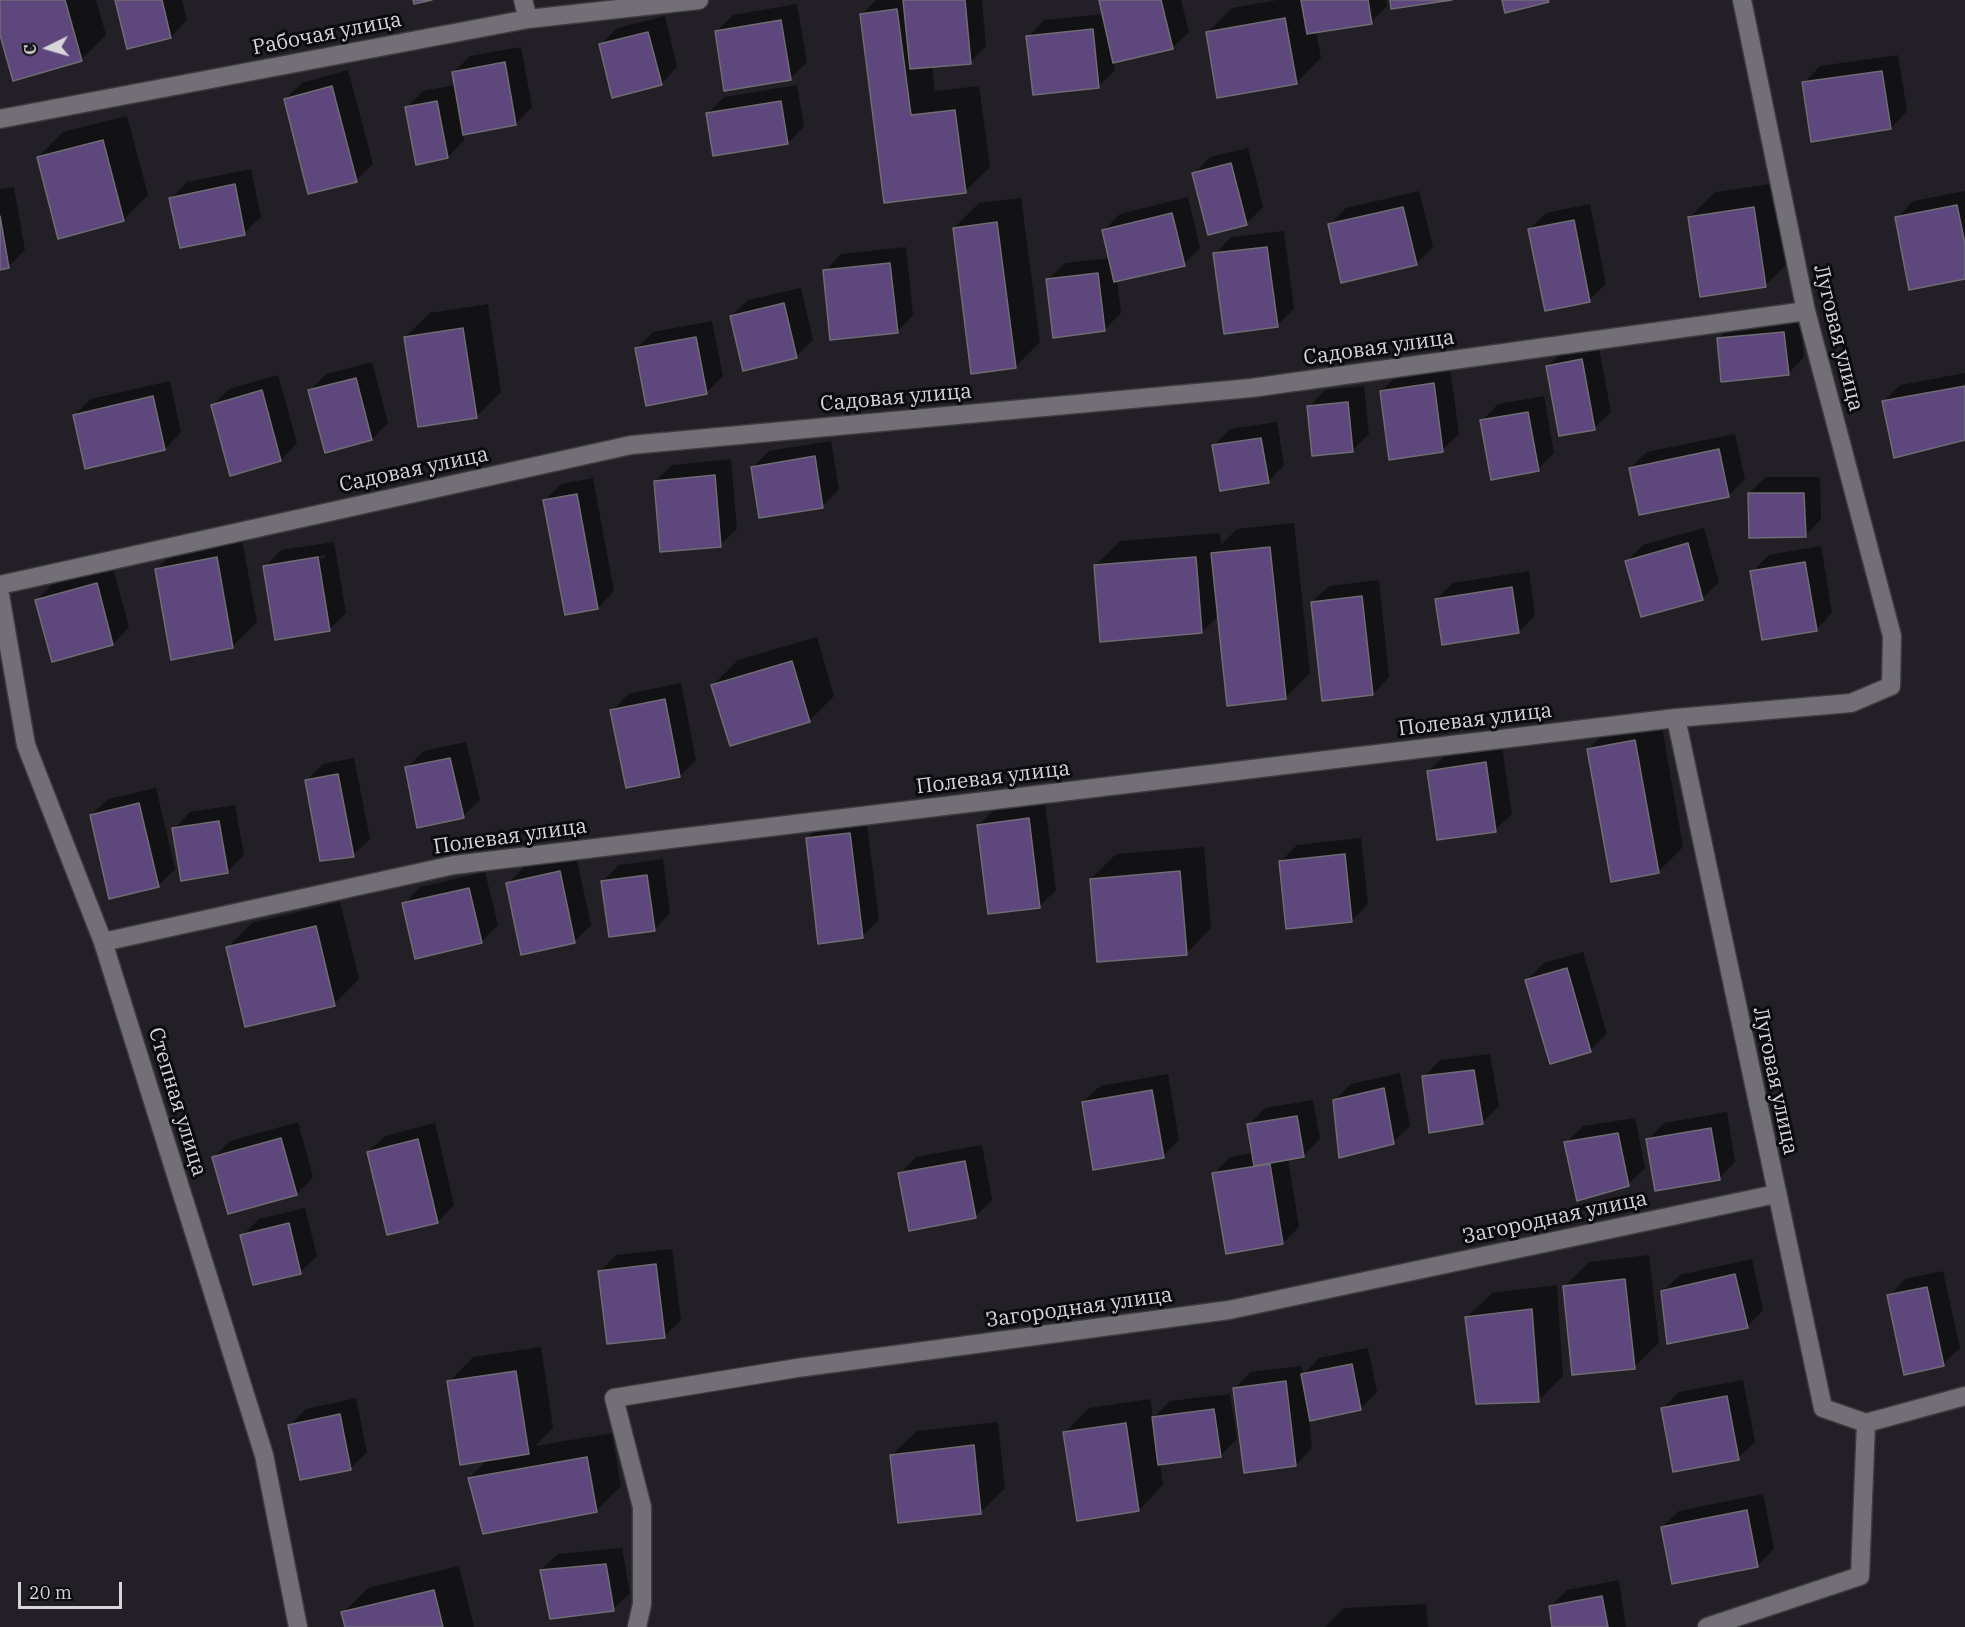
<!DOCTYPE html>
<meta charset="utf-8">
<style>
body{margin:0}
#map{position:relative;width:1965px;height:1627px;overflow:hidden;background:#222026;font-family:"IBM Plex Serif",serif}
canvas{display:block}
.north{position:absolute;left:18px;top:18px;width:60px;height:60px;-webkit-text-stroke:4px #0b0b0d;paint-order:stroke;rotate:265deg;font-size:16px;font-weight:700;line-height:24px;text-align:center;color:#d7d5d9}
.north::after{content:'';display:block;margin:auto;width:21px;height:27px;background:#d7d5d9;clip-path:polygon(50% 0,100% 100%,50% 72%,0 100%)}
.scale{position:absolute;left:18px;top:1582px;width:104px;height:27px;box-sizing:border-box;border:3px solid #d7d5d9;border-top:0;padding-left:8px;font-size:18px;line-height:21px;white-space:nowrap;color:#d7d5d9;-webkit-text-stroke:4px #0b0b0d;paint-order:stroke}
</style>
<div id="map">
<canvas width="1965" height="1627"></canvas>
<div class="north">С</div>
<div class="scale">20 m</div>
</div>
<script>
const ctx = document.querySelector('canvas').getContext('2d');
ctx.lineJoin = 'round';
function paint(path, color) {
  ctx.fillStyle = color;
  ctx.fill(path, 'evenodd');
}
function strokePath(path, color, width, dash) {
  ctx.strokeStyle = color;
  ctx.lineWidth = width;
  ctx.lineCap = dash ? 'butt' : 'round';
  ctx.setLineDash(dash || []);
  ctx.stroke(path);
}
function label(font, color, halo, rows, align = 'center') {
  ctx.font = font + ' "IBM Plex Serif",serif';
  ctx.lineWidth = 6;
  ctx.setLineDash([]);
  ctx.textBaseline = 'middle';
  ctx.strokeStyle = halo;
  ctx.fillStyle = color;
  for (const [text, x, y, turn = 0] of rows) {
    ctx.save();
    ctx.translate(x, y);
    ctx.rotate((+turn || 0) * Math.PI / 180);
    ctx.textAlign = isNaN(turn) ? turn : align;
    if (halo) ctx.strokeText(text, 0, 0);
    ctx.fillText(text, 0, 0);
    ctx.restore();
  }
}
const shadow = new Path2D(`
 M0,0H96L106,35L82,59L14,79L0,29Z
 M116,0H182L187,20L171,37Z
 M876,0H982L986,46L970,62L932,66L935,91L979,86L990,167L965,191L886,202L862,14Z
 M1101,0H1181L1189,32L1172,48L1114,61L1115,70L1098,87L1028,37L1044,20L1104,14Z
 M1277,0H1386L1387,6L1371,22L1316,31L1321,58L1296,83L1207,33L1232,8Z
 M797,4L807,62L790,79L717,31L733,15Z
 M665,16L677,67L661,84L601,45L617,28Z
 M521,47L532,107L516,124L463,134L464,140L448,157L406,108L423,91L455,85L453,73L470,56Z
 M1898,55L1907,111L1891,128L1804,83L1820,66Z
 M348,70L373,164L356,180L285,99L302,83Z
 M797,85L804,126L788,143L708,113L724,97Z
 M127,116L148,195L123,220L38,157L63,132Z
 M1248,148L1263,207L1246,224L1194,174L1210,157Z
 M251,169L261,217L244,233L171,199L187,182Z
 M1779,183L1790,261L1765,286L1690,217L1715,192Z
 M14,187L25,250L8,267L0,268V189Z
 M1419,191L1433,247L1416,264L1329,225L1346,208Z
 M1965,191V278L1897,218L1913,201Z
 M1188,197L1200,248L1184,264L1117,280L1121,313L1104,330L1048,280L1065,263L1110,258L1104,230L1120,214Z
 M1021,198L1040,342L1015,367L954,228L979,203Z
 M1590,204L1606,284L1589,300L1530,229L1546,213Z
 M1284,231L1294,309L1277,325L1215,254L1231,237Z
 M906,247L913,315L897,332L825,271L841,254Z
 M801,288L813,340L796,356L731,316L748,300Z
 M488,304L501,392L477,416L405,337L430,313Z
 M1800,316L1804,357L1788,374L1718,339L1735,322Z
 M712,321L723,376L706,393L636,349L653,332Z
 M1598,343L1611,412L1594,428L1548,366L1564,350Z
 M372,362L388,423L372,439L310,391L326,374Z
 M1450,368L1459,434L1442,450L1381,391L1398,375Z
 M1965,373V438L1884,401L1900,385Z
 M278,375L297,443L281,460L231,474L213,405L229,389Z
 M170,381L181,432L165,449L74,415L91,399Z
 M1364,386L1369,434L1352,451L1309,407L1325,390Z
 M1544,396L1554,453L1538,469L1482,421L1498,404Z
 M1277,422L1284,465L1268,482L1214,446L1230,429Z
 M1735,434L1745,479L1728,496L1630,468L1647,452Z
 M831,441L839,490L822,506L753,467L769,451Z
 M731,459L737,529L720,545L655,481L672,465Z
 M1766,477H1820L1821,519L1805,536L1749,493Z
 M593,478L614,591L598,608L545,500L561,484Z
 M1294,523L1310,673L1285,698L1219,615L1202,632L1095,566L1120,541L1220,533L1221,545L1237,529Z
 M1704,528L1719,582L1702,599L1627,561L1643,545Z
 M241,534L257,622L232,647L157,569L181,544Z
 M334,542L346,613L329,630L265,567L281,550ZM325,555V558L281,565V562Z
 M1821,546L1832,613L1816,630L1752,572L1769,555Z
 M113,568L129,627L113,644L36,600L53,584Z
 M1529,571L1535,615L1519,632L1436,599L1453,583Z
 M1379,580L1389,677L1373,694L1312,602L1329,586Z
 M817,637L834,696L809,721L713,685L738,660Z
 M681,683L696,760L680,776L612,711L628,694Z
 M1660,716L1683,847L1658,872L1589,749L1613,724Z
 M466,742L480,800L463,816L407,768L423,751Z
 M1502,747L1512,814L1495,830L1429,771L1445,755Z
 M354,758L370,839L353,855L307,780L323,764Z
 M156,788L175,869L158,886L91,815L108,799Z
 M1045,803L1056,890L1039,907L978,826L995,809Z
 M235,805L244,855L227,872L174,829L190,812Z
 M866,817L879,920L862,936L807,838L824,822Z
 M1361,838L1368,904L1352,921L1280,862L1297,845Z
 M1204,847L1211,928L1187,953L1091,879L1116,854Z
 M576,856L591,925L574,942L508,883L524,867Z
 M663,859L670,913L654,930L603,881L619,865Z
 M485,872L498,925L482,941L416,957L404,904L420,887Z
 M340,902L359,979L334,1004L227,948L252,923Z
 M1583,952L1607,1034L1590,1050L1527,980L1544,963Z
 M1490,1054L1499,1106L1482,1123L1424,1077L1440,1060Z
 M1400,1073L1410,1126L1393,1142L1334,1101L1351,1084Z
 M1168,1074L1179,1140L1163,1156L1083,1102L1100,1086Z
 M1313,1100L1320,1139L1303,1156L1288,1159L1299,1227L1283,1243L1214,1174L1230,1157L1253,1153L1249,1125L1265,1108Z
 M1727,1112L1735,1162L1719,1178L1648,1140L1664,1123Z
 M1635,1118L1645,1168L1628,1184L1566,1143L1583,1126Z
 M298,1122L313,1177L297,1194L213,1158L230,1141Z
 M435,1123L454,1205L438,1222L388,1234L368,1152L385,1136Z
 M982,1145L992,1200L975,1217L900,1174L916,1157Z
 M305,1208L317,1256L300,1272L242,1236L259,1219Z
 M672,1249L681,1320L665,1336L600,1272L616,1255Z
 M1649,1255L1659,1343L1634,1367L1564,1287L1589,1262Z
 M1752,1259L1763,1310L1747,1327L1663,1291L1680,1275Z
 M1943,1271L1960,1348L1943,1364L1889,1296L1905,1279Z
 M1557,1285L1563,1376L1538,1401L1467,1317L1492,1293Z
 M541,1347L553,1428L535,1446L612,1433L621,1486L596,1511L469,1478L488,1459L449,1382L473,1357Z
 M1368,1348L1377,1392L1360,1409L1308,1412L1312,1448L1296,1465L1235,1388L1251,1372L1302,1366L1303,1375L1319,1358Z
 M1743,1380L1755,1442L1738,1458L1662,1409L1679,1392Z
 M1230,1394L1237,1439L1220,1456L1160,1463L1163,1485L1139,1510L1064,1433L1089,1408L1150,1399L1153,1418L1170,1401Z
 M356,1398L367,1452L351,1468L290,1425L306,1409Z
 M998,1422L1005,1488L981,1512L892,1455L917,1431Z
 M1763,1494L1774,1549L1757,1566L1662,1527L1679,1511Z
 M622,1548L630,1593L613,1609L541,1570L558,1554Z
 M459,1566L474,1627H346L343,1613L368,1588Z
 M1619,1580L1626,1627H1553L1550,1607L1567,1590Z
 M1426,1604L1428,1627H1325L1344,1608Z`);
const building = new Path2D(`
 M0,0H65L82,61L13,81L0,35Z
 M115,0H162L171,38L127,49Z
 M413,0H432L414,4Z
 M903,0H965L971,64L910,69Z
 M1099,0H1161L1173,49L1113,63Z
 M1301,0H1368L1372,24L1307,34Z
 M1390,0H1452L1391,9Z
 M1502,0H1548L1549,2L1505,13Z
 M897,9L911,115L955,110L966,193L884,203L860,14Z
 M1285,18L1297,84L1217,98L1206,32Z
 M781,20L791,80L724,91L715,31Z
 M1093,29L1099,88L1033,95L1026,36Z
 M648,32L662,85L612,98L599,44Z
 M505,62L516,125L463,135L452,72Z
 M1882,71L1891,129L1811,142L1802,82Z
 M332,86L357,182L308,194L284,99Z
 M437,101L448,158L416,165L405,107Z
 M781,101L788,144L713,156L706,113Z
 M103,140L124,221L58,239L37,157Z
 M1231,163L1247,225L1208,235L1192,173Z
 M235,184L245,235L180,248L169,198Z
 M1957,205L1965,244V279L1909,290L1895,217Z
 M1403,207L1417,265L1341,283L1328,224Z
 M1754,207L1766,287L1700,297L1688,217Z
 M1172,213L1185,266L1114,282L1102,230Z
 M0,216L9,268L0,270Z
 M1574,220L1590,302L1545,311L1528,229Z
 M997,222L1016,368L971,374L953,228Z
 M1267,247L1278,327L1224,334L1213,253Z
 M890,263L898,333L830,340L823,270Z
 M1098,273L1105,331L1053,338L1046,279Z
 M784,303L797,358L743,371L730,316Z
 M463,328L477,418L418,427L404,337Z
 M1784,332L1789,375L1721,382L1717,338Z
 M696,337L707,394L646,406L635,348Z
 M1582,359L1595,430L1559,436L1546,366Z
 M356,378L372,440L325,453L308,390Z
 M1434,383L1443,452L1389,460L1380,391Z
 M1965,386V440L1894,458L1882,401Z
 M262,390L281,461L230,476L211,405Z
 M153,396L165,450L85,469L73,415Z
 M1348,402L1353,452L1312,456L1307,406Z
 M1528,412L1539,471L1491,480L1480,420Z
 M1261,438L1269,483L1220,491L1212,445Z
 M1719,449L1729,497L1639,515L1629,468Z
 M815,456L823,508L759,518L751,467Z
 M715,475L721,547L660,552L654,481Z
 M1748,493H1804L1806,537L1749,538Z
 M577,494L598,609L565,615L543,500Z
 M1688,543L1703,600L1641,617L1625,561Z
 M1270,547L1286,699L1227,706L1211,553Z
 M217,557L233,648L171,660L155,569Z
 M318,557L330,631L275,640L263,566Z
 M1196,557L1202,633L1100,642L1094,565Z
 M1805,562L1817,631L1762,640L1750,571Z
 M97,583L113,645L52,662L35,600Z
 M1512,587L1519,633L1442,645L1435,599Z
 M1362,596L1373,695L1322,701L1311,602Z
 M792,661L810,722L730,746L711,685Z
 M665,699L680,777L626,788L610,710Z
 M1635,740L1659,873L1611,882L1587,749Z
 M450,758L464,818L417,828L405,767Z
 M1486,762L1496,832L1437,840L1427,771Z
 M338,774L354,857L320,861L305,780Z
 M139,803L159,887L109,899L90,815Z
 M1029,818L1040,908L988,914L977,825Z
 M219,821L228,873L181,881L172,828Z
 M850,833L863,938L818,944L806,838Z
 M1345,854L1352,922L1286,929L1279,861Z
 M560,871L575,943L521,955L506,883Z
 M1180,871L1187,955L1097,962L1090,879Z
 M647,875L655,931L609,937L601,881Z
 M469,888L482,943L415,959L402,903Z
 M316,926L335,1006L245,1027L226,947Z
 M1567,968L1591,1052L1550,1064L1525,980Z
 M1474,1070L1483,1124L1429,1133L1422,1076Z
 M1384,1088L1394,1144L1339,1158L1333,1100Z
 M1152,1090L1164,1158L1093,1170L1082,1102Z
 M1297,1116L1304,1157L1254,1166L1247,1124Z
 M1711,1128L1720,1180L1655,1191L1646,1139Z
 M1618,1133L1629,1186L1577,1201L1564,1142Z
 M281,1138L297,1195L228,1214L212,1157Z
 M418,1139L438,1223L387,1235L367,1152Z
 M965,1161L976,1218L909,1231L898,1173Z
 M1270,1164L1283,1244L1226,1254L1212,1173Z
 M289,1223L301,1274L253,1285L240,1235Z
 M656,1264L665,1338L607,1344L598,1271Z
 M1735,1274L1748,1328L1667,1344L1661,1291Z
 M1625,1279L1635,1369L1572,1375L1563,1286Z
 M1927,1287L1944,1366L1904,1375L1887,1295Z
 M1532,1309L1539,1402L1476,1404L1465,1317Z
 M1352,1364L1361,1410L1310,1421L1301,1374Z
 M516,1371L529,1454L460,1465L447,1381Z
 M1286,1381L1296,1466L1244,1473L1233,1388Z
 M1727,1396L1739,1460L1673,1472L1661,1408Z
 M1214,1409L1221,1457L1158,1465L1152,1417Z
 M340,1414L351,1470L300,1480L288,1425Z
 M1126,1423L1139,1511L1077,1521L1063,1432Z
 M974,1445L981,1514L898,1523L890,1455Z
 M587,1457L597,1512L483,1534L468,1478Z
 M1747,1510L1758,1567L1672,1584L1661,1527Z
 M606,1564L614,1611L550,1619L540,1570Z
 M434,1590L443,1627H345L341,1612Z
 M1602,1596L1608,1627H1552L1549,1606Z`);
const minor = new Path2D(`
 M523,0L528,19
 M0,119L528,19L699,0
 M0,585L631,445L1251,388L1806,311
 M0,595L26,745L103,942L264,1455L298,1627
 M1676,718L1823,1408L1866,1423
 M103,942L454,865L1676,718L1851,703L1891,686L1892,636L1806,311L1742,0
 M1866,1423L1965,1396
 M637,1627L642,1604V1507L614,1398L797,1368L1229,1310L1776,1194
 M1707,1627L1860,1576L1866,1423`);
const streetNames = [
 ["Рабочая улица",327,34,-11],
 ["Луговая улица",1838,338,76],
 ["Садовая улица",1379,348,-8],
 ["Садовая улица",896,398,-5],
 ["Садовая улица",414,470,-12],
 ["Полевая улица",1475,720,-7],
 ["Полевая улица",993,778,-7],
 ["Полевая улица",510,837,-8],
 ["Луговая улица",1775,1081,78],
 ["Степная улица",177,1102,73],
 ["Загородная улица",1555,1218,-12],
 ["Загородная улица",1079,1308,-8]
];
paint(shadow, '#0007');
paint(building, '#5d477d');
strokePath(building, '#6f6d73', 1.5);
strokePath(minor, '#3d3b3f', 21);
strokePath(minor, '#727076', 18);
label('21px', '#d7d5d9', '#0b0b0d', streetNames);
</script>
